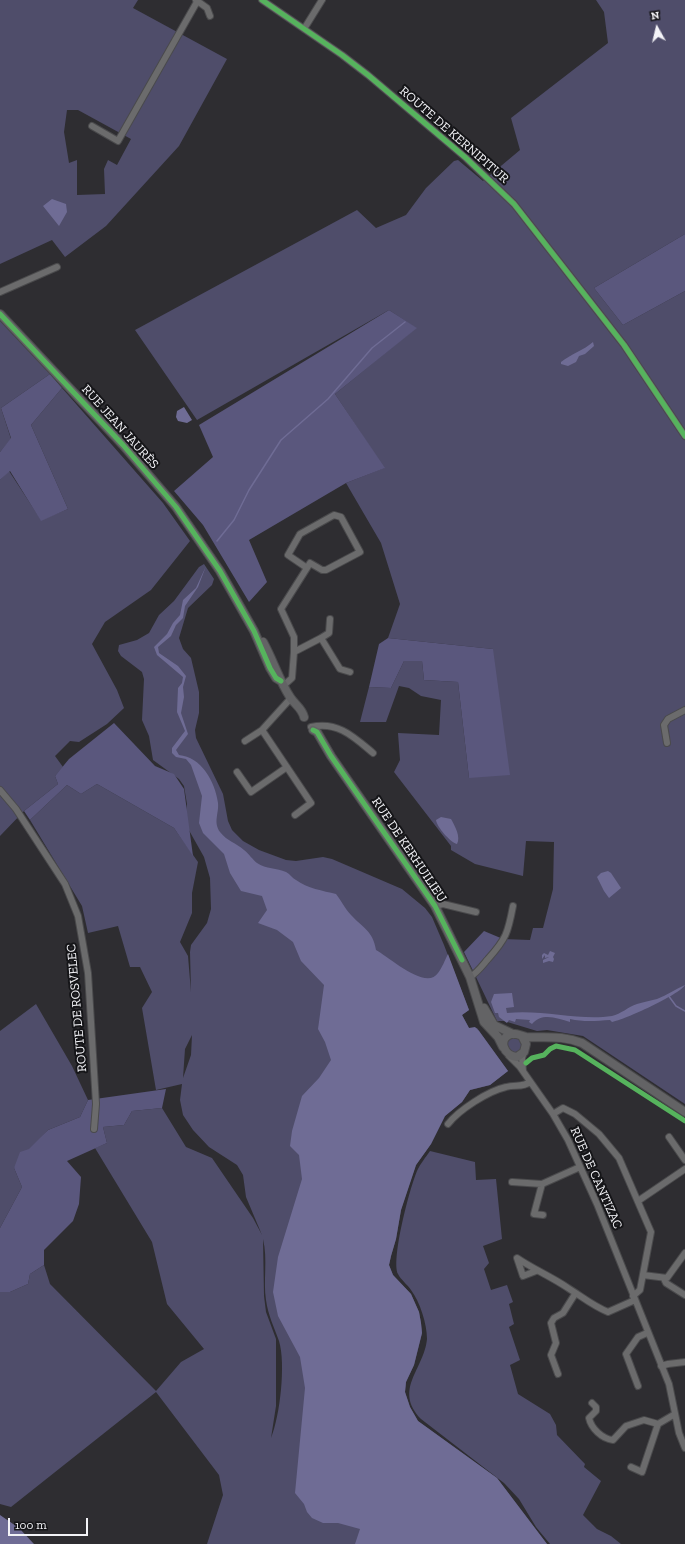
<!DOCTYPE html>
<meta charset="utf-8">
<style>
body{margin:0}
#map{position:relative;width:685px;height:1544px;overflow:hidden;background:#2e2d31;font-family:"Zilla Slab",serif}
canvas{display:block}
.north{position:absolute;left:637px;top:8px;width:40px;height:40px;-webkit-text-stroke:3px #151518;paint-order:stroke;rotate:352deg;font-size:11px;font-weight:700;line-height:16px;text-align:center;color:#f3f3f7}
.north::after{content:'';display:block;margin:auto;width:14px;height:18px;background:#f3f3f7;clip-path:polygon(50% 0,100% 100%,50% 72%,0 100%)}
.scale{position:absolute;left:8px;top:1518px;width:80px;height:18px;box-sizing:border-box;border:2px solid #f3f3f7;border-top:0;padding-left:5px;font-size:12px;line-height:14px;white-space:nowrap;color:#f3f3f7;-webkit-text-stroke:3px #151518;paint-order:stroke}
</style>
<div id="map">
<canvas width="685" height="1544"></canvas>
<div class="north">N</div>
<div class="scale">100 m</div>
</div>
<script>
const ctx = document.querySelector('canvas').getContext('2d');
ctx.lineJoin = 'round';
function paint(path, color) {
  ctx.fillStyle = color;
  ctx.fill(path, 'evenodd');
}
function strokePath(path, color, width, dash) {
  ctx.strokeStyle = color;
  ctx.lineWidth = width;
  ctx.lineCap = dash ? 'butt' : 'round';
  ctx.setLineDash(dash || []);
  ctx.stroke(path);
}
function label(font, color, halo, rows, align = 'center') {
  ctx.font = font + ' "Zilla Slab",serif';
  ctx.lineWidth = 4;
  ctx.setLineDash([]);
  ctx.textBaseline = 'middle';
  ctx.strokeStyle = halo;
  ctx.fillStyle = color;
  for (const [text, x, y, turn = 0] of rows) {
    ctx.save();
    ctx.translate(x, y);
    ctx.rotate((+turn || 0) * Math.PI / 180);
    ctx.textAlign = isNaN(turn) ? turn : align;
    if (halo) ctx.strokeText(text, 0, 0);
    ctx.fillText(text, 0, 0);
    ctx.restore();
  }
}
const green = new Path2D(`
 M0,0H138L133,8L227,59L179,146L106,226L65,257L52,240L0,264ZM67,110H78L131,139L117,165L108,160L104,169L105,194L77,195V160L69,163L64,132Z
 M596,0H685V234L594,288L623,325L685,291V1104L583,1036L547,1030L537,1031L504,1021H497L476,977L503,939L530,940L533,928H543L553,889L554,842L526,841L523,876L475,864L451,850V846L394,772L400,760L398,733L439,735L441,700L421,696L409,688L399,686L386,722H360L369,687L391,688L404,661H422L424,680L458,682L469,778L493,649L388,638L400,604L381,543L346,483L384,468L335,394L416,328L389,310L197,420L135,330L357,210L376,228L406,215L426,188L454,161L458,160L483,181L520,150L511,118L608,43L604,12Z
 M0,321L50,374L1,408L11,439L0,452Z
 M62,388L163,503L190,541L151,590L105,622L92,644L117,690L124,708L107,724L79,742L70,741L55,756L63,767L55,776L58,784L24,811L0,836V480L9,471L41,520L68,509L31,425Z
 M204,564L214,579L212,585L188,608L179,638L183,649L191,658L199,692V713L195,730L196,738L223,794L228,821L232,830L243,841L259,850L286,860L296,861L323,857L332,859L402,889L425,908L432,917L444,945L469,1010L462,1015L469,1028H477L508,1071L490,1085L470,1090L462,1102L445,1116L431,1144L416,1165L401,1210L396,1239L391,1256L389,1265L393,1275L411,1294L419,1312L421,1323L422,1333L414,1365L406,1382L405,1392L410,1407L418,1421L497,1478L547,1544H463L451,1503L438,1484L413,1462L385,1431L362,1418L376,1352L373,1326L369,1314L357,1293L349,1246L346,1196L354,1159L365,1122L390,1107C393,1099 388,1097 386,1090C383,1083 388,1069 391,1063C395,1054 409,1049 403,1037C399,1028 379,1029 371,1020L370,1004L357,982L354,973L340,955C338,944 349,920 332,915L316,922L302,921C287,909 297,896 288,885C273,882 259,891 246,878L243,856L234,848L225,846L212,829L214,796L204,776L200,777L209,790L211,797L210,809L206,823L208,831L219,845L232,852L239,858L243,880C256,895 271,884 286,889C294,897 281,913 300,924C311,931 324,919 336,922L339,933L336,949L337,959L349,973L352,984L364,1002L368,1025L372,1029L384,1034L397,1036L401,1042L399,1049L386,1062L380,1083L389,1104C380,1116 361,1113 354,1126C345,1142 334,1199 333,1217C332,1235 341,1280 347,1298C350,1306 357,1313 360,1322C363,1331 365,1345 364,1355C362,1375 334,1414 351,1432C357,1439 370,1441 377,1447C403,1470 432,1512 442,1544H207L223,1495L219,1475L156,1392L11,1507L0,1504V1292H10L28,1284L30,1274L44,1265L50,1284L156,1391L181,1362L204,1349L167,1304L152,1242L95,1148L107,1143L103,1127L124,1125L132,1111L162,1108L186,1147L212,1158L253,1218L262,1235L246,1197L243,1175L237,1165L209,1147L193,1130L183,1115L180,1100L182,1084L156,1090L142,1008L152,992L140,967H130L118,926L88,933L82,906L30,820L67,785L81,794L97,784L174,828L198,862L192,893V913L180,942L188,956L191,992L190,952L191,945L207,923L211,909L210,878L204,857L186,825L185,819L187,804L184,786L179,779L153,760L149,736L142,720L144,679L142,672L121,656L118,651L119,645L137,640L149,633L159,615L174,601L199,567ZM192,1035L191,1055L183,1078L185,1049ZM263,1239C268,1260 263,1280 266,1300C268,1315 274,1327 279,1341C286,1364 280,1416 271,1438L276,1406V1339L266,1312L264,1296Z
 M36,1004L72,1066L88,1100L80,1117L48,1130L14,1168L22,1187L0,1228V1031Z
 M507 1045a8 8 0 1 1 16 0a8 8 0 1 1-16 0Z
 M430,1151L475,1162L476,1180L496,1179L502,1239L483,1246L489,1263L484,1269L491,1290L507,1285L513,1302L509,1304L514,1324L509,1327L520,1360L510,1365L518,1394L550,1414L556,1425L557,1435L585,1464L584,1467L601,1481L583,1515L597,1529L611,1536L621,1544H550L536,1527L519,1499L504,1483L421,1419C393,1389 424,1370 427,1339C427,1324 420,1302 411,1290C407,1284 401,1280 398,1274C391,1259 410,1187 417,1171C420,1164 426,1157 430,1151Z`);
const forest = new Path2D(`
 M685,234V291L623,325L594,288Z
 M389,310L417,328L335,394L385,468L346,483L249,540L267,582L249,602L203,525L174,491L213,457L199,425Z
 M50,374L62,388L31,425L68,509L41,521L10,471L0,480V452L11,438L1,408Z
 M388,638L493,649L510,775L469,778L458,682L424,680L422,661H404L391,688L369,687L379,644Z
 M114,723L155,766L174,774L184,789L193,856L174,828L97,784L81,794L67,785L30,820L24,811L58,784L55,776L69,759Z
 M484,931L503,939L476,977L464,952Z
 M166,1089L162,1108L132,1111L124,1125L103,1127L107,1143L67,1161L81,1177L79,1204L73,1221L44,1250V1265L30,1274L28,1284L10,1292H0V1228L22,1187L14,1168L20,1152L29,1149L48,1130L80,1117L88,1100Z`);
const water = new Path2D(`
 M52,199L66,204L67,212L59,226L43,206Z
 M593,342L594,346L585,354L579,356L576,362L568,366L561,364V362C571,354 584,350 593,342Z
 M184,407L192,420L187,423L178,421L176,417L177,411Z
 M206,566L198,587L185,606L183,618L176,625L171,636L158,647L159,653L178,666L186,676L183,687L184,697L181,713L188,734L176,750L179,755C201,757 215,781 218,803C219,814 213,822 220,832C227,841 236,843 244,850C249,854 253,860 257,863C266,869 277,868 286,872C290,874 292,878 296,880C307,888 323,891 336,894C341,900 345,909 351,915C363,928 373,931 376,950C389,957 426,991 438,973C442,968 445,960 448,954L469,1010L462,1015L469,1028L475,1027L479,1031L508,1071L490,1085L470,1090L462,1102L445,1116L431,1144L416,1165L401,1210L396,1239L391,1256L389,1265L393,1275L411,1294L419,1312L421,1323L422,1333L414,1365L406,1382L405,1392L410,1407L418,1421L497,1478L547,1544H355L360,1529L338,1523H323L312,1518L307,1512L304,1504L295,1493L305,1388L300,1357L278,1316L273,1292L278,1257L302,1179L299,1155L290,1146L292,1131L302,1096L319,1078L331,1060L325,1042L318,1029L324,985L301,961L293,942L277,930L258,923L267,910L262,896L241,891L230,873L224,854L203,833L199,823L202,796L191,765L186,759L176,757L172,753V748L185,731L177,712L178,688L182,683L183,677L157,655L154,647L167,634L173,623L180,615L183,600L196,588Z
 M441,817L451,819C455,826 461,837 457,844C450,842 437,827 436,820Z
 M608,871L611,873L621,888L609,898L604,891L597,877L601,873Z
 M550,951L555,953L553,957L554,959L553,962L549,961L543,963V960L549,957L545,958V955L542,959V955L544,953L548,955Z
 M685,985C679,995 624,1020 612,1022L610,1020C596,1021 583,1022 570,1019V1022C557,1018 542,1012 532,1024L529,1022L530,1020L516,1019L515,1022L509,1020L507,1023L499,1017L498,1013H495L491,1002L494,994L512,993L514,1007L506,1008L507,1013C542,1009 579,1021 612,1016C621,1014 628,1007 637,1004C643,1002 650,1001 657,999C667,995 676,989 685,985Z
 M0,1515L19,1528L34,1544H0Z`);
const stream = new Path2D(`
 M217,541L234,520L249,490L281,440L328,399L372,348L405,322
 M668,995L676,1006L685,1011`);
const minor = new Path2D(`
 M196,0L207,8L210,16
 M262,0L342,55L368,75L466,158L514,204L624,345L685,436
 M304,29L322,0
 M92,126L118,141L198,0
 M0,292L57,267
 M321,638L329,633L330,619
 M294,652V637L281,609L307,568L310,563L322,570H326L360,552L341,517L334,515L300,534L288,555L307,568
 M283,686L292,678L294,652L321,638L340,669L350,672
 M291,698L262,730L311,803L295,815
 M311,727C338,721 354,737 373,753
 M245,741L262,730
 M667,743L664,725L668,719L685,710
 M237,772L251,792L287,767
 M0,790L16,809L65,884L78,916L88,973L96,1104L94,1129
 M435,906L443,904L476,912
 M470,977C477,973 482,966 488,959C506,939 508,933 513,906
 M509,1056L520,1067L553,1114L568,1140L597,1204L669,1384L679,1433L685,1448
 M523,1071L522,1058L524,1052
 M553,1114L563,1108L575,1114L599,1134L619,1158L651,1232L640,1290L633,1296
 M448,1124C459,1110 488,1091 506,1087C515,1084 522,1088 530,1082
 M669,1137L685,1160
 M512,1182L542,1184L580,1167
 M542,1184L534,1214L543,1215
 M638,1201L685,1169
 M536,1271L523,1276L517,1258C533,1269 552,1277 568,1288C581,1296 593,1306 608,1312L635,1300
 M643,1275L667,1278L685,1253
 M664,1279L666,1283L685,1295
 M661,1366L668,1364L685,1362
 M558,1374L551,1355L556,1343L551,1323L554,1318L563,1313L575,1294
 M638,1386L626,1354L638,1337L647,1333
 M592,1403L596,1407V1411L589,1418C591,1428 602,1439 613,1440L626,1426L644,1420L658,1424L675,1414
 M631,1467L642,1472L658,1424`);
const major = new Path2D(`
 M0,314L123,445L176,507L220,571L254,631L270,668L276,678L281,681
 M263,642C273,660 279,680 290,697C295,705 302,708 304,717
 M313,730L317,732L331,756L435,906L470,977L484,1022L498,1037L503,1047
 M484,1008L494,1025L513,1034
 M522,1036L526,1044L524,1052L517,1057C504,1056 497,1039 511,1034C517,1033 521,1036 526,1037C547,1038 562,1035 582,1043L685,1112`);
const cycleway = new Path2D(`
 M262,0L342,55L368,75L466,158L514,204L624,345L685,436
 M0,314L123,445L176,507L220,571L254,631L270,668L276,678L281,681
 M313,730L317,732L331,756L435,906L462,960
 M526,1063L532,1058L544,1055L550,1049L556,1046L575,1050L685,1121`);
const streetNames = [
 ["ROUTE DE KERNIPITUR",454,135,41],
 ["RUE JEAN JAURÈS",120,427,48],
 ["RUE DE KERHUILIEU",409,850,56],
 ["ROUTE DE ROSVELEC",77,1008,-95],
 ["RUE DE CANTIZAC",596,1178,66]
];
paint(green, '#4f4d6a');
paint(forest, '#5a577d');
paint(water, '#6f6c95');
strokePath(stream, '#6f6c95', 1.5);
strokePath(minor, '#4a4a4c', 8);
strokePath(major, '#4a4a4c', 10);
strokePath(minor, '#6b6b6c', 6);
strokePath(major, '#636365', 8);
strokePath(cycleway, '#56b35d', 5);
label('13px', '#f3f3f7', '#151518', streetNames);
</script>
